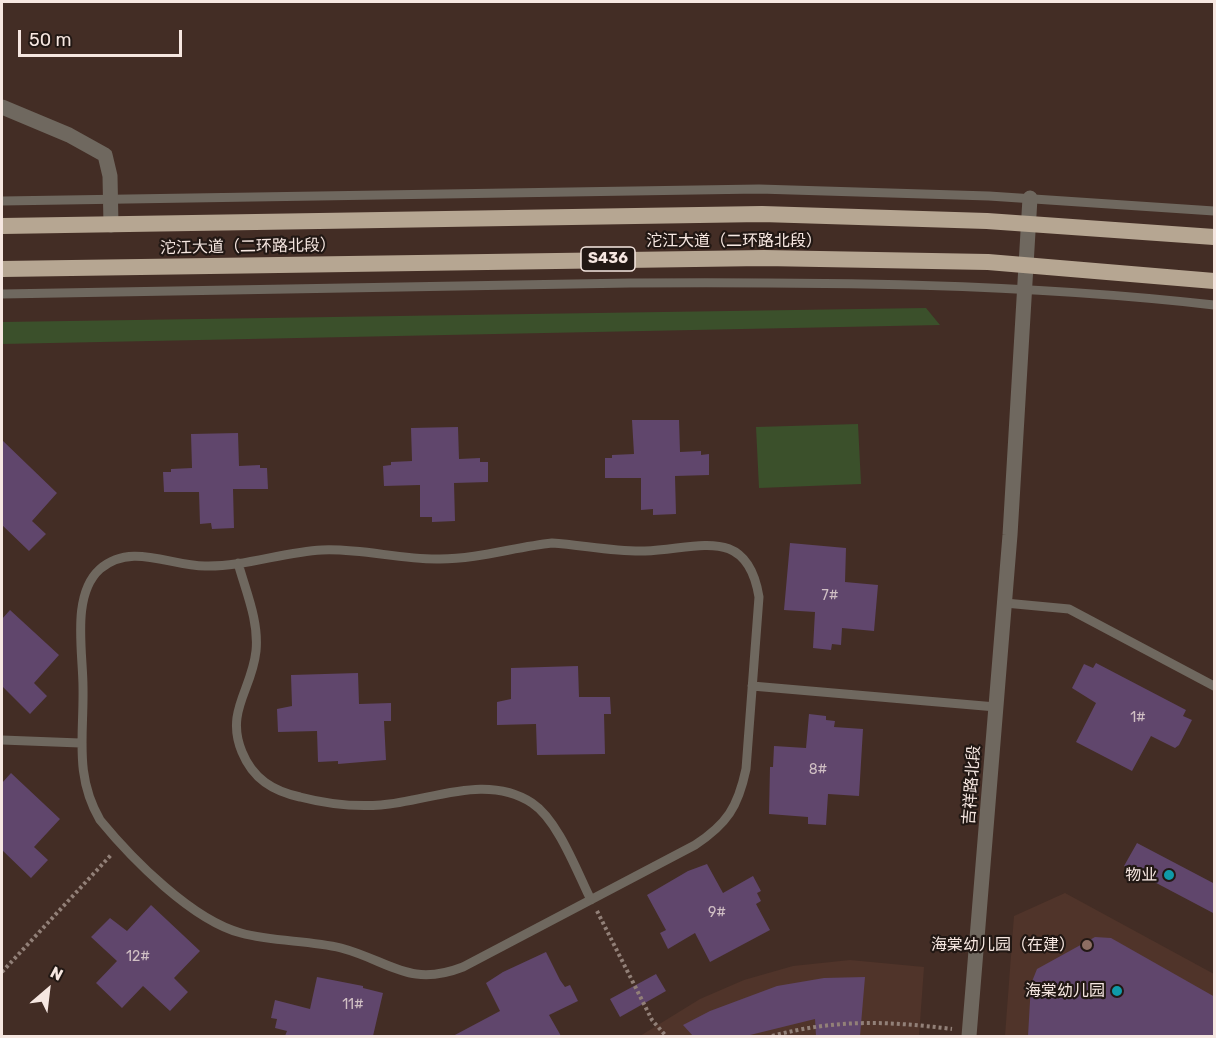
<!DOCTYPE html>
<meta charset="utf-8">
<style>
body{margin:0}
#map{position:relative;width:1216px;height:1038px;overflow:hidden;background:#432d25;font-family:Rubik,sans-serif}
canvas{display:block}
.frame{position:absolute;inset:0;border:3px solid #f6e7e1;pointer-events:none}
.north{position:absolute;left:18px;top:960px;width:60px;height:60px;-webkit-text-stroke:4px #221814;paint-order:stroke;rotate:28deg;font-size:16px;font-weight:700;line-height:24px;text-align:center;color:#f6e7e1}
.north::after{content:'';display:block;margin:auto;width:21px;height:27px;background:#f6e7e1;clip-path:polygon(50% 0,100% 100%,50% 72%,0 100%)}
.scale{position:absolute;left:18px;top:30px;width:164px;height:27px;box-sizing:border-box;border:3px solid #f6e7e1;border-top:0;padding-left:8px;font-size:18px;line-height:21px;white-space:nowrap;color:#f6e7e1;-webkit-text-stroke:4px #221814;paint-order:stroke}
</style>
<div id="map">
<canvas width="1216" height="1038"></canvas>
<div class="frame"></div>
<div class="north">N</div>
<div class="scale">50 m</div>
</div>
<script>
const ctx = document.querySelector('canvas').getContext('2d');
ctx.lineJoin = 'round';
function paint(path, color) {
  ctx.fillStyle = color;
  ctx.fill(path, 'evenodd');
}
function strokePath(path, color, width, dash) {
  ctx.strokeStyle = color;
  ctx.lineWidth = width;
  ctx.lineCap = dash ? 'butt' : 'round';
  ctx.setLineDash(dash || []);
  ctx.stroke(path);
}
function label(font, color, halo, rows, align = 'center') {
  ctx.font = font + ' Rubik,"Noto Sans SC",sans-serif';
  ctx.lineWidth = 4.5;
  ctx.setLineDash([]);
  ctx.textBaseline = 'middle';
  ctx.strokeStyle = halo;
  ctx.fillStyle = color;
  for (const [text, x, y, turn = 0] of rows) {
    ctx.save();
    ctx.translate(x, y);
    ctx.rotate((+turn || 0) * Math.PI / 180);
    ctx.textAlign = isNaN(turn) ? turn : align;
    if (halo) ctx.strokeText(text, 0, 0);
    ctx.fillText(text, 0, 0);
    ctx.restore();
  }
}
const built = new Path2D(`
 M1065,893L1214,974V1036H1005L1014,916Z
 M850,960L924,967L919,1036H640L700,999L744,980L793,966Z`);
const green = new Path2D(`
 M926,308L940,325L2,344V322Z
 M858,424L861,484L759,488L756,427Z`);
const building = new Path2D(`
 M632,420H679L680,452L701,451V455L709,454V475L675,476L676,514L653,515V509L641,510V478H605V458H612V455L634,454Z
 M458,427L459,459L480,458V462H488V482L454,483L455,521L432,522V517H420V485L384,486L383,466L391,465V462L412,461L411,428Z
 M238,433L239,466L260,465V468H267L268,489H233L234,528L212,529L211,523L200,524L199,492H164L163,472H171V469L192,468L191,434Z
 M2,440L57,493L32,521L46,534L29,551L2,525Z
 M790,543L846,548L845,582L878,585L874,631L842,628L841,645L832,644L831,650L813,648L815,612L784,610Z
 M10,610L59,655L34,683L47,696L30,714L2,686V619Z
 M1096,663L1186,710L1183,716L1192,720L1179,745L1175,748L1151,736L1132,771L1076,742L1096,703L1072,688L1084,664L1093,668Z
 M578,666L579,697H610L611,714H604L605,754L537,755L536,724L497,725V702L511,699V668Z
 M358,673L359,704L391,703V721H384L386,760L338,764V761L318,762L317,731L278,732L277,709L292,706L291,675Z
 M809,714L826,716V720L835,721L834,727L863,729L859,796L828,794L826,825L808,824V817L769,814L770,767H773L774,746L806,748Z
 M11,773L60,819L34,847L48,860L31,878L2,850V783Z
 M1137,843L1215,884V914L1124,866Z
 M707,864L723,893L753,876L761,891L757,893L761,901L756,904L770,930L710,962L695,933L668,949L660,933L666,930L647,895L688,871Z
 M151,905L200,951L174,978L188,992L170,1011L143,986L122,1008L96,983L117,961L91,937L110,918L127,931Z
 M1095,937L1111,938L1215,997V1036H1028L1031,984L1037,969Z
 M546,952L560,980L565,987L570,985L578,1001L549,1015L561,1036H453L500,1011L486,983L503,972Z
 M656,974L666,991L620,1017L610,999Z
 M317,977L363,986V988L383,993L373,1036H285L287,1031L275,1028L277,1019L271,1018L275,1000L310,1009Z
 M865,977L860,1036H816L815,1019L746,1036H693L683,1025L710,1011L777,986L824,978Z`);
const path = new Path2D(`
 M597,911L652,1020L666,1036
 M2,972L111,855
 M772,1036C836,1019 887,1021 952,1029`);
const service = new Path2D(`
 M2,201L759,189L989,196L1214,211
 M2,294C211,290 420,285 630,283C825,282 1021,283 1214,305
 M552,543C583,545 614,552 645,551C695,550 747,523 759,597L746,769C738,807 727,824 695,845L463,967C409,988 390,961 341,948C308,940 274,942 241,933C192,920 132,859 100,820C74,775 84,736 83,687C83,652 71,595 100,569C131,542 170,566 205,566C244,567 283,552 322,550C362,548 400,560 440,559C478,559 515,547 552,543Z
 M238,563C246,592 259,621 256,651C252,690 225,711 242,752C253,779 273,791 300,797C327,804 354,807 381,805C431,801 486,773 532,803C558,820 577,872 591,900
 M1005,603L1069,609L1214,686
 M752,686L996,707
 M2,740L80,743`);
const minor = new Path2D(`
 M2,107L69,135L105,155L110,176L111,225`);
const tertiary = new Path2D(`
 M969,1036L1010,535L1030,198`);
const trunk = new Path2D(`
 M2,226L762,214L987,221L1214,237
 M2,269L764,258L988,262L1214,281`);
const markers = [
 [1169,875,6,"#0f9aa8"],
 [1087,945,6,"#8d6e63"],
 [1117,991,6,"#0f9aa8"]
];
const numberNames = [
 ["7#",830,596],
 ["1#",1138,718],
 ["8#",818,770],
 ["9#",717,913],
 ["12#",138,957],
 ["11#",353,1005]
];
const shields = [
 [608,259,54]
];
const shieldNames = [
 ["S436",608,259]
];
const streetNames = [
 ["沱江大道（二环路北段）",734,241],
 ["沱江大道（二环路北段）",248,247,-1],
 ["吉祥路北段",972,785,-86]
];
const poiNames = [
 ["物业",1157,875],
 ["海棠幼儿园（在建）",1075,945],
 ["海棠幼儿园",1105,991]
];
paint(built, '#50342a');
paint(green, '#3b502b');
paint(building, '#60466c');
strokePath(path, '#928078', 4, [3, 3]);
strokePath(service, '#6f685f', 9);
strokePath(minor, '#6f685f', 15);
strokePath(tertiary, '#6f685f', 15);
strokePath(trunk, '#b6a692', 16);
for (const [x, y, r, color] of markers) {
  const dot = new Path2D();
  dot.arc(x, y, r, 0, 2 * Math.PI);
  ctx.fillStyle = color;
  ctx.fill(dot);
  strokePath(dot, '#221814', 2);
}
label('14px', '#d0bfc4', null, numberNames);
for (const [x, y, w] of shields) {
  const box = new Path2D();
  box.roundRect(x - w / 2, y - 12, w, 24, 4.5);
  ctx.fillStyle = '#221814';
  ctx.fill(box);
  strokePath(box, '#f6e7e1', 1.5);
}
label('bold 15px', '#f6e7e1', null, shieldNames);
label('16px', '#f6e7e1', '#221814', streetNames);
label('16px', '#f6e7e1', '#221814', poiNames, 'right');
</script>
